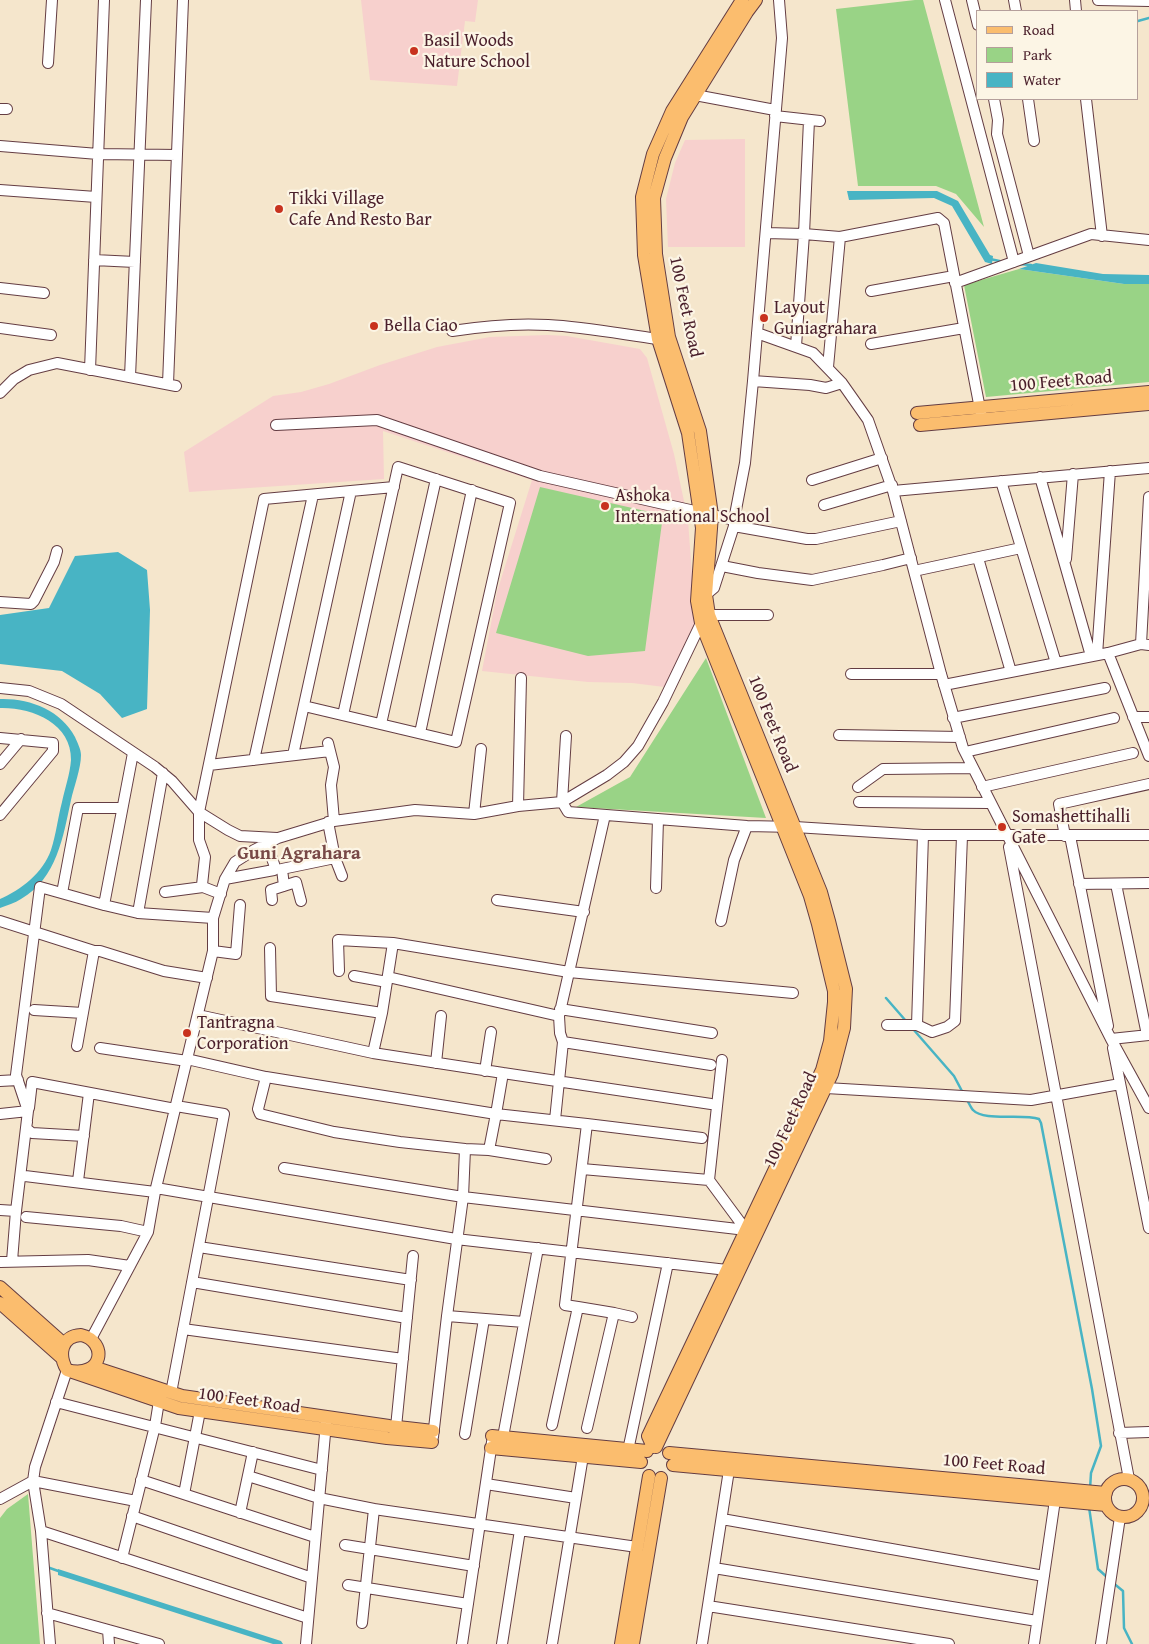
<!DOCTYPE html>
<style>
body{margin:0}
#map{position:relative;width:1149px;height:1644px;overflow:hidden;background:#f5e6cc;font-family:"Gentium Book Plus",serif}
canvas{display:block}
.legend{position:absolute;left:976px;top:10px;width:162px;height:90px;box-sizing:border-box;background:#fcf5e5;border:1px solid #b59f9b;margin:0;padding:6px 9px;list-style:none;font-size:15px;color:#4a1f2b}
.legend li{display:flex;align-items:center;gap:10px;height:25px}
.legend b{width:25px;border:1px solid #b59f9b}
</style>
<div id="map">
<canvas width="1149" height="1644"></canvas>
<ul class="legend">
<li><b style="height:6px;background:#fbbd6e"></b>Road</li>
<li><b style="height:14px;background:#99d386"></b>Park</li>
<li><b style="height:14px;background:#48b4c4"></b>Water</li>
</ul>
</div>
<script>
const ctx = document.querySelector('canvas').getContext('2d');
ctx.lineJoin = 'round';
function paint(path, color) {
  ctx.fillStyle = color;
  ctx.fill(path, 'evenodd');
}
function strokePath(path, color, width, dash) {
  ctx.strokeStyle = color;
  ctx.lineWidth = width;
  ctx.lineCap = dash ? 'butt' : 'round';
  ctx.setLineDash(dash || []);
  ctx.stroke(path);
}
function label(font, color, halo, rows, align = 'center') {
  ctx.font = font + ' "Gentium Book Plus",serif';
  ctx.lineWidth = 4.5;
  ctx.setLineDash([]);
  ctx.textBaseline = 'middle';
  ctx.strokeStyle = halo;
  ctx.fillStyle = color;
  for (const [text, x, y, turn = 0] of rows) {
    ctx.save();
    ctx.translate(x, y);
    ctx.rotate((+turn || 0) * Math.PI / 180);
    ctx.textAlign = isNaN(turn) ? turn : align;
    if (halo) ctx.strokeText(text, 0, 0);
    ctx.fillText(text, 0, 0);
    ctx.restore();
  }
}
const built = new Path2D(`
 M361,0H478L475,22L465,21L457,86L370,80Z
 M745,139V247H668L666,199L675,163L685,140Z
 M547,335L567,336L640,349L647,358L674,454L688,520L696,631L664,687L632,683L588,682L482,671L497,592L532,480L383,431L384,479L189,492L184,452L273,396L301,392L329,384L380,365L437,347L490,337Z`);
const green = new Path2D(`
 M915,0H923L984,227L956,194L936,186H858L836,9Z
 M1019,269L1124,284H1149V382L986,397L964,285Z
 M540,487L663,515L645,651L588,656L496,633Z
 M706,658L766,818L576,807L630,777Z
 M28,1494L40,1644H0V1518L7,1509Z`);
const water = new Path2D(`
 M847,191H937L958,201L990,255L993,256L992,264L985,262L952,206L934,198L849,200Z
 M1036,263L1103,274L1149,275V284H1124L1019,269Z
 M118,552L147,570L150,610L147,709L122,718L100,694L62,671L0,664V615L49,608L75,556Z
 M0,699C29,698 61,710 75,737C77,742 81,749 81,755C81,768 74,787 71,800C63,837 57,878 21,899C15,903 7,905 0,908V899C21,890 43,873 51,850C56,835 58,817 62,802C65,788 70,774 71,760C72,723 31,707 0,708Z
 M58,1569L281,1641L283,1644H273L58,1575Z`);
const stream = new Path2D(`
 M1138,21L1149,18
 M990,259L1004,262
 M1019,264L1031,265
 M886,998L906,1021
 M913,1029L954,1076L963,1093
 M967,1100C969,1103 971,1108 973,1110C984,1122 1022,1113 1039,1119L1041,1123L1092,1389L1101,1446L1091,1473L1090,1489
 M1089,1507L1098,1569L1108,1578
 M47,1567L61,1572
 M1112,1582L1123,1591L1124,1628L1132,1644`);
const minor = new Path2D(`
 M945,0L1014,262
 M972,0L978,25
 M1014,0L1016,11
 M1075,0L1076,11
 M1098,0L1149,1
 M48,63L52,0
 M695,95L775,110
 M994,99L998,120L997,134L1029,256
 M1028,99L1034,141
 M1086,99L1102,236
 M0,109H7
 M775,116L820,121
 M0,146L98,154L177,155
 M0,190L96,197
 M766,233L804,234L840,237L938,218L944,223L981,414
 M94,260L135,262
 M955,283L1091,234L1149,240
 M0,288L44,293
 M871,291L954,276
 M0,328L51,335
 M452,331C484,326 516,323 548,325C585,327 621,334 658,339L665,338
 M757,333L813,353L842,383L868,420L893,491L941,674L963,748L1111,1039L1149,1108
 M871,344L964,328
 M796,346L804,234L809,120
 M828,367L840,237
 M90,370L104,0
 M130,377L146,0
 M753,381L810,385L826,388L842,383
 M168,384L183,0
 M0,393L14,379L29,370L57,363L176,386
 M276,425L377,420L540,476L699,512
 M1040,477L1091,656
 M812,480L882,458
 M1001,481L1056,663
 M893,491L1149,468
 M824,505L892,485
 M712,515L734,520
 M734,526L807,539H816L901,521
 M978,558L1011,672
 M1066,559L1073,474
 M722,566L758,573L812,580L883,565L911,558
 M914,571L1021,548
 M702,598L714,588L734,526V520L745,463L753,381L782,38L779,0
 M0,602L31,604L34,601L54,562L57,551
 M1141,644L1149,497
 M1108,653L1149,756
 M1097,655L1110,471
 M851,674H941
 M944,685L1108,653L1141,644L1149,645
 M0,688L29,691L61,704L155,767L172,781L199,812L228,830L240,836L277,838
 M304,706L456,742L510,503L398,467L343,715
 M1133,717H1149
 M953,718L1105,688
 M381,724L436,479
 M420,733L472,490
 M839,735L960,737
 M566,736L562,802L568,812L747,826L795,827L923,835H1149
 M0,738L53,743V751L0,815
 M328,743L334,767L331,785L334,821
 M965,752L1114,718
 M293,755L351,491
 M254,760L313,495
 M0,764L21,739
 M209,765L330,751
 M858,787L883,769L973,768
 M982,787L1133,753
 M859,802L990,803
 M518,806L521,678
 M474,814L481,749
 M328,822L335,858
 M1065,836L1059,804L1149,784
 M1070,836L1108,1026
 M1009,847L1129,1479
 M225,879L274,870L275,867L267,844
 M1079,884L1149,883
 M1116,884L1147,1035
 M284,886L282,869L335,858L342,876
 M656,888L658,819
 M165,892L203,887
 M62,893L78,808H122
 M221,894L203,887L202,885L205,857L199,840V812L264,499L394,487
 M272,900L271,890L296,882L301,901
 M497,900L584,912
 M104,905L133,753
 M138,913L163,773
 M0,921L94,951
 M721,921L734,860L747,826
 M270,948L271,996L382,1013
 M213,951L236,954L240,905
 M339,971L338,940L393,943L569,972L793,993
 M354,976L387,982
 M388,977L559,1016
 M560,1009L712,1033
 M34,1010L83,1013
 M887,1025H917L923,835
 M917,1025L932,1032L947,1027L955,1021L962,836
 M1111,1039L1149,1035
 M563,1042L711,1065
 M77,1046L94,951H100L164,971L207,978
 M100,1048L187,1061
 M1113,1048L1149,1228
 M373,1053L382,1013L393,943
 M187,1059L266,1077L496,1114L503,1073L373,1053L198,1015
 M722,1060L709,1180L746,1230
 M436,1063L441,1016
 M485,1071L491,1032
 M503,1073L711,1104
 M266,1077L258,1109L260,1114L334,1132L400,1142L465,1149
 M0,1081L18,1080
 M826,1088L1031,1100L1120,1084
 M29,1108L32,1082L175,1109
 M0,1114L28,1111
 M555,1120L563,1042L560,1033L559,1016L605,815
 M27,1122L26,1128L32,1133L84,1136
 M587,1124L702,1138
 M546,1159L489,1150L496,1114L587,1124L565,1305L578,1307
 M284,1168L463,1197L465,1149L489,1150
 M582,1169L709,1180
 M25,1176L155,1192
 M78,1181L89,1093
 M156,1188L456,1239L727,1270
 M0,1210L16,1211
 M26,1217L121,1226L148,1232
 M199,1247L411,1280
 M12,1261L16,1211L28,1111L16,1075L40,887L104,905L138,913L213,918
 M0,1262L88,1260L130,1266
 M192,1282L407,1318
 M614,1313L632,1317
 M524,1322L447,1316L463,1197L746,1230
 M183,1329L403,1359
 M91,1339L148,1232L155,1192L213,951V918L225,879L235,862L254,850L278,838L334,821L415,810L474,814L518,806L562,802L607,775L624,762L638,746L663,702L701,623L709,615H768
 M171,1393L224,1114L176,1106
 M56,1402L322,1470
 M552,1425L578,1307L614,1313L587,1428
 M396,1427L413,1256
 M1119,1433L1149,1432
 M465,1434L484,1319
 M433,1437L447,1316
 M503,1437L538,1248
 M627,1455L668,1263
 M248,1476L319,1498L374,1509L362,1623
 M141,1480L315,1537
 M486,1484L576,1498
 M184,1494L200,1411
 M0,1499L33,1481L35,1467L67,1370
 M374,1509L637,1547
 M240,1513L253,1452
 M132,1516L312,1578
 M722,1519L1044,1576
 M41,1531L308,1618
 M345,1545L474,1566
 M122,1558L155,1426L159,1401
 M714,1568L1037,1621
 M348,1585L468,1604
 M708,1606L949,1644
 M47,1613L159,1644
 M108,1630L109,1644
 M50,1644L41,1531L33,1481L136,1501
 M306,1644L326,1423
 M462,1644L492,1442
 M502,1644L520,1530
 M552,1644L583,1456
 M702,1644L729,1470
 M1034,1644L1055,1500
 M1101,1644L1120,1517`);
const major = new Path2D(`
 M917,413L1149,392
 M920,425L1149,404
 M0,1287L64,1344
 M0,1303L62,1358
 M81,1335C108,1341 104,1379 67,1370C58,1355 61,1336 81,1335Z
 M93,1367L182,1396L389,1426L433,1431
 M67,1370L179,1408L387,1438L432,1442
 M492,1436L647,1451
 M653,1447L648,1436L822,1070L830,1041L834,1002V991L818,924L810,896L701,623L697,601L702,528L688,433L658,339L644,255L642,197L653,154L672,111L742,0
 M656,1447L832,1074L844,1028L846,989L829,921L821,892L709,615L706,595L712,515L700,431L669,337L656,254L654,198L665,158L682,117L747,12L756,0
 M491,1448L641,1462
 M669,1453L1106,1493
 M673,1465L1106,1505
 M1105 1498a19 19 0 1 1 38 0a19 19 0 1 1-38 0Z
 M621,1644L649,1476
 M633,1644L661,1478`);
const markers = [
 [414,51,5,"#c8321e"],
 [279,209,5,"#c8321e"],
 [764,318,5,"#c8321e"],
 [374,326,5,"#c8321e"],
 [605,506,5,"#c8321e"],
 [1002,827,5,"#c8321e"],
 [187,1033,5,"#c8321e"]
];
const poiNames = [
 ["Basil Woods",424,41],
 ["Nature School",424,62],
 ["Tikki Village",289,199],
 ["Cafe And Resto Bar",289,220],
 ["Layout",774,308],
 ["Guniagrahara",774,329],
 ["Bella Ciao",384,326],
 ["Ashoka",615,496],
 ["International School",615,517],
 ["Somashettihalli",1012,817],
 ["Gate",1012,838],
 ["Tantragna",197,1023],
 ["Corporation",197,1044]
];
const streetNames = [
 ["100 Feet Road",685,307,78],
 ["100 Feet Road",1061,382,-5],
 ["100 Feet Road",772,724,68],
 ["100 Feet Road",791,1120,-65],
 ["100 Feet Road",249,1401,8],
 ["100 Feet Road",994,1465,5]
];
const neighbourhoodNames = [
 ["Guni Agrahara",299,854]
];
paint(built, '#f7d0cd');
paint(green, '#99d386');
paint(water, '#48b4c4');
strokePath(stream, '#48b4c4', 2.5);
strokePath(minor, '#643d43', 12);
strokePath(major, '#643d43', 14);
strokePath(minor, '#fff', 10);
strokePath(major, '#fbbd6e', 12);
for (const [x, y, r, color] of markers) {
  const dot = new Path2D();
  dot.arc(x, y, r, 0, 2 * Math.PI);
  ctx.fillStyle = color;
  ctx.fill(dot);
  strokePath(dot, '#fcf5e5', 2);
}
label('18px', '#4a1f2b', '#fcf5e5', poiNames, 'left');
label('18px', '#4a1f2b', '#fcf5e5', streetNames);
label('bold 19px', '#784947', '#fcf5e5', neighbourhoodNames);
</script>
